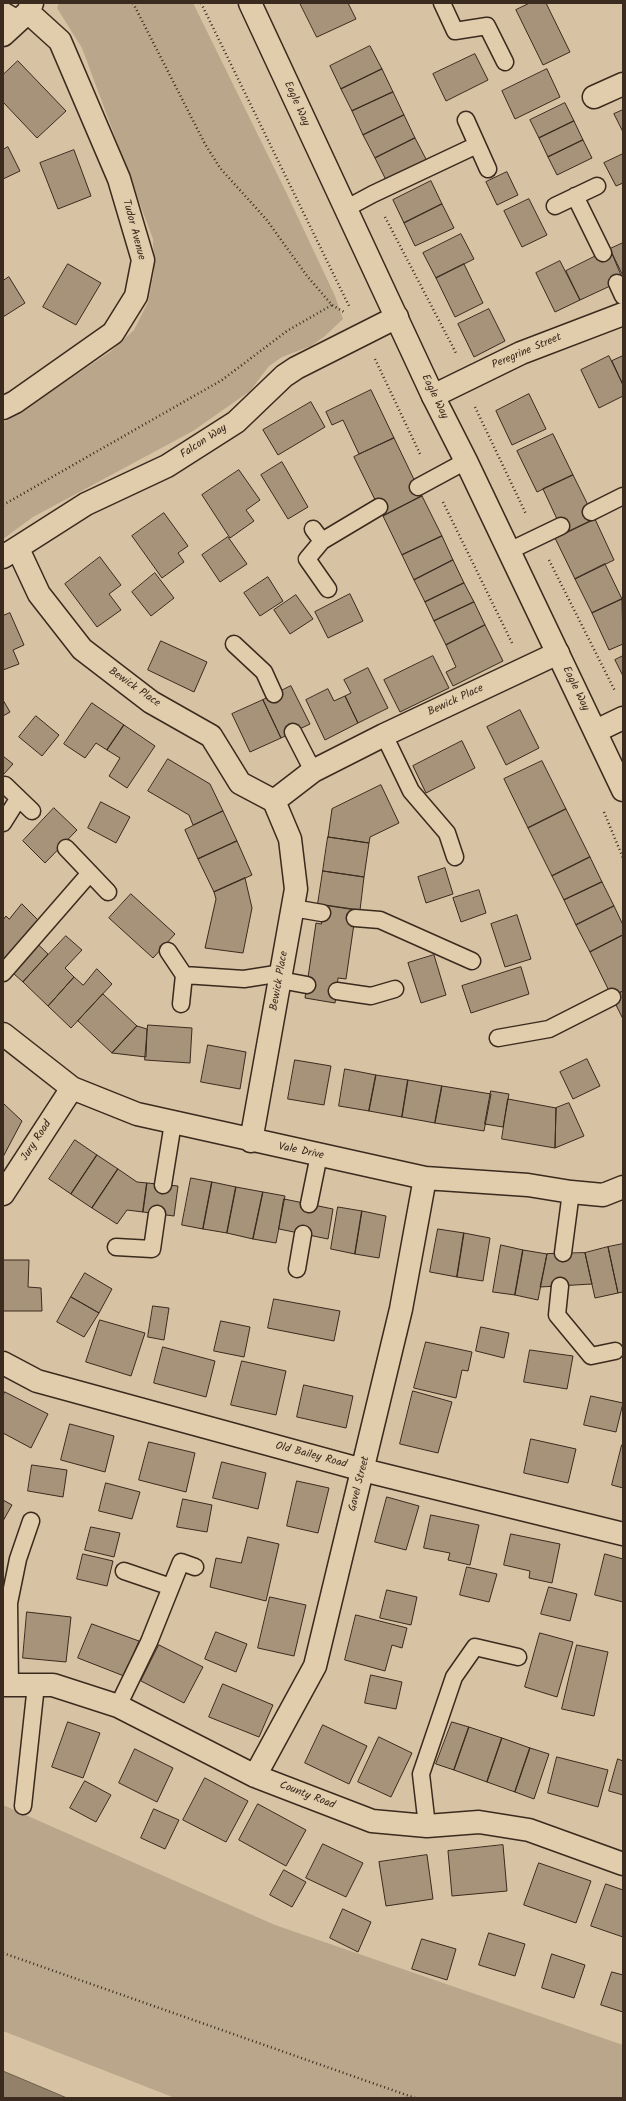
<!DOCTYPE html>
<style>
body{margin:0}
#map{position:relative;width:626px;height:2101px;overflow:hidden;background:#d7c2a3;font-family:Kalam,sans-serif}
canvas{display:block}
.frame{position:absolute;inset:0;border:4px solid #3b2a1e;pointer-events:none}
</style>
<div id="map">
<canvas width="626" height="2101"></canvas>
<div class="frame"></div>
</div>
<script>
const ctx = document.querySelector('canvas').getContext('2d');
ctx.lineJoin = 'round';
function paint(path, color) {
  ctx.fillStyle = color;
  ctx.fill(path, 'evenodd');
}
function strokePath(path, color, width, dash) {
  ctx.strokeStyle = color;
  ctx.lineWidth = width;
  ctx.lineCap = dash ? 'butt' : 'round';
  ctx.setLineDash(dash || []);
  ctx.stroke(path);
}
function label(font, color, halo, rows, align = 'center') {
  ctx.font = font + ' Kalam,sans-serif';
  ctx.lineWidth = 3;
  ctx.setLineDash([]);
  ctx.textBaseline = 'middle';
  ctx.strokeStyle = halo;
  ctx.fillStyle = color;
  for (const [text, x, y, turn = 0] of rows) {
    ctx.save();
    ctx.translate(x, y);
    ctx.rotate((+turn || 0) * Math.PI / 180);
    ctx.textAlign = isNaN(turn) ? turn : align;
    if (halo) ctx.strokeText(text, 0, 0);
    ctx.fillText(text, 0, 0);
    ctx.restore();
  }
}
const green = new Path2D(`
 M59,3H193L286,192L335,296L343,319L325,336L311,346L282,357L269,366L250,391L193,431L33,517L3,539V423L110,352L134,330L148,302L154,272L153,239L82,48L57,8Z
 M3,1805L275,1925L623,2045V2098H175L3,2031Z`);
const water = new Path2D(`
 M3,2071L67,2098H3Z`);
const building = new Path2D(`
 M300,3H348L356,19L317,37Z
 M530,3H546L570,52L543,65L516,10Z
 M370,46L382,69L341,89L330,66Z
 M475,54L488,80L446,101L433,74Z
 M18,61L66,111L37,138L3,102V75Z
 M382,69L393,92L352,111L341,89Z
 M547,69L560,97L515,119L502,91Z
 M393,92L404,115L363,135L352,111Z
 M565,103L574,121L539,138L530,120Z
 M623,110V132L614,114Z
 M404,115L415,138L375,158L363,135Z
 M574,121L583,140L548,157L539,138Z
 M415,138L427,161L386,180L375,158Z
 M583,140L592,158L557,175L548,157Z
 M8,147L20,171L3,179V150Z
 M74,150L91,196L58,209L40,163Z
 M623,154V183L616,186L604,163Z
 M507,172L518,195L497,205L486,182Z
 M431,181L442,204L404,223L393,200Z
 M529,199L547,235L522,247L504,211Z
 M442,204L454,228L415,246L404,223Z
 M461,234L474,259L436,278L423,253Z
 M623,243V276L610,249Z
 M610,249L623,280L580,300L566,271Z
 M560,261L580,300L555,312L536,273Z
 M68,264L101,283L76,325L43,307Z
 M464,264L483,303L455,317L436,278Z
 M9,277L25,303L3,317V281Z
 M489,309L505,341L474,357L458,324Z
 M609,356L623,385V396L599,408L581,370Z
 M623,356V385L612,361Z
 M371,390L394,438L359,454L343,420L332,425L326,412Z
 M529,394L546,429L512,445L496,411Z
 M311,402L325,427L278,455L263,430Z
 M553,434L573,475L537,492L517,451Z
 M394,438L422,496L383,516L354,457Z
 M282,462L308,507L288,519L261,475Z
 M239,470L260,500L246,510L254,521L230,538L202,495Z
 M573,475L595,519L564,534L543,489Z
 M422,496L442,536L402,555L383,516Z
 M164,513L188,546L178,553L184,562L162,578L132,536Z
 M595,519L614,560L575,579L555,538Z
 M442,536L453,560L414,580L402,555Z
 M228,537L247,564L220,582L202,555Z
 M100,557L121,585L109,594L121,610L97,627L65,584Z
 M453,560L464,583L425,602L414,580Z
 M605,564L622,599L592,613L575,579Z
 M155,573L174,598L151,616L132,592Z
 M268,577L283,601L260,616L244,593Z
 M464,583L474,602L434,621L425,602Z
 M350,594L363,621L328,638L315,612Z
 M296,595L313,619L290,634L274,610Z
 M622,599L623,644L609,650L592,613Z
 M474,602L485,625L446,645L434,621Z
 M10,613L24,645L13,650L19,664L3,670V616Z
 M485,625L503,661L453,686L446,672L456,667L446,645Z
 M161,641L207,662L194,692L148,670Z
 M433,656L449,688L400,712L384,680Z
 M623,656V676L615,660Z
 M368,668L388,708L358,723L345,696L351,693L344,680Z
 M291,686L310,724L281,738L263,700Z
 M328,689L334,701L345,696L358,723L325,740L306,700Z
 M3,700L10,712L3,716Z
 M263,700L281,738L250,752L232,714Z
 M92,703L124,725L107,750L96,743L85,758L64,744Z
 M520,710L539,748L506,765L487,727Z
 M36,716L59,735L42,756L19,737Z
 M124,725L155,746L127,788L109,776L120,758L107,750Z
 M462,741L475,768L426,793L413,766Z
 M3,756L13,764L3,775Z
 M168,759L210,784L223,811L193,825L189,815L148,791Z
 M542,761L566,809L528,828L504,779Z
 M381,785L399,823L370,837L369,843L328,837L332,809Z
 M101,802L130,817L116,843L88,828Z
 M54,808L77,830L45,863L23,841Z
 M566,809L590,857L552,876L528,828Z
 M223,811L237,841L198,859L185,830Z
 M328,837L369,843L364,877L323,871Z
 M237,841L252,875L214,892L198,859Z
 M590,857L602,882L564,900L552,876Z
 M445,868L453,894L426,903L418,877Z
 M323,871L364,877L360,910L318,904Z
 M245,878L252,908L243,953L205,948L216,899L214,892Z
 M602,882L614,906L576,925L564,900Z
 M479,890L486,913L461,922L453,898Z
 M131,894L175,934L153,958L109,918Z
 M22,904L38,920L26,933L48,954L23,982L3,964V920L6,916L9,919Z
 M323,905L356,910L346,979L338,978L335,1003L305,998L316,923L321,924Z
 M614,906L623,925V935L590,952L576,925Z
 M517,915L531,959L505,967L491,924Z
 M623,935V991L612,997L590,952Z
 M66,936L82,950L65,968L74,977L48,1006L23,982Z
 M434,955L446,995L421,1003L408,963Z
 M521,967L529,994L471,1013L462,986Z
 M97,969L112,984L71,1028L48,1006L74,977L83,985Z
 M623,991V1019L612,997Z
 M103,994L137,1026L112,1053L78,1021Z
 M148,1025L192,1028L190,1063L145,1060Z
 M137,1026L147,1029L146,1057L112,1053Z
 M208,1045L246,1052L240,1089L201,1082Z
 M587,1059L600,1086L573,1099L560,1072Z
 M295,1060L331,1066L324,1105L288,1099Z
 M345,1069L376,1075L369,1111L339,1106Z
 M376,1075L408,1080L402,1117L369,1111Z
 M408,1080L442,1086L435,1123L402,1117Z
 M442,1086L491,1094L484,1131L435,1123Z
 M491,1091L509,1094L503,1127L485,1124Z
 M508,1099L556,1108L555,1148L502,1139Z
 M3,1103L22,1121L3,1157Z
 M569,1103L584,1136L555,1148L556,1108Z
 M75,1140L97,1155L71,1194L49,1179Z
 M97,1155L118,1169L92,1208L71,1194Z
 M118,1169L137,1182L147,1183L143,1212L127,1210L117,1224L92,1208Z
 M191,1178L212,1182L203,1229L182,1225Z
 M212,1182L236,1187L227,1233L203,1229Z
 M147,1183L178,1186L174,1216L143,1212Z
 M236,1187L263,1192L253,1239L227,1233Z
 M263,1192L285,1196L276,1243L253,1239Z
 M284,1199L333,1209L328,1239L279,1229Z
 M338,1207L362,1211L355,1254L331,1249Z
 M362,1211L386,1216L379,1258L355,1254Z
 M438,1229L464,1233L457,1277L430,1272Z
 M464,1233L490,1238L483,1281L457,1277Z
 M623,1244V1292L618,1293L608,1247Z
 M501,1245L523,1250L515,1295L493,1292Z
 M608,1247L618,1293L595,1298L585,1253Z
 M523,1250L547,1254L538,1300L515,1295Z
 M585,1253L592,1284L540,1287L547,1254Z
 M3,1260H29L28,1287L41,1288L42,1311H3Z
 M85,1273L112,1289L99,1313L71,1297Z
 M71,1297L99,1313L84,1337L57,1322Z
 M274,1299L340,1311L334,1341L268,1328Z
 M153,1306L169,1308L164,1340L148,1337Z
 M100,1320L145,1333L131,1376L86,1362Z
 M221,1321L250,1327L244,1357L214,1351Z
 M481,1327L509,1333L504,1358L476,1351Z
 M426,1342L472,1352L468,1371L462,1370L456,1398L414,1388Z
 M163,1347L215,1361L206,1397L154,1383Z
 M530,1350L573,1356L567,1389L524,1382Z
 M242,1361L286,1371L276,1415L231,1405Z
 M304,1385L353,1396L346,1428L297,1417Z
 M413,1391L452,1402L438,1453L400,1444Z
 M5,1392L48,1414L31,1448L3,1433V1396Z
 M591,1396L623,1403L616,1432L584,1425Z
 M70,1424L114,1436L105,1472L61,1460Z
 M531,1439L576,1449L568,1483L524,1473Z
 M149,1442L195,1453L186,1492L139,1480Z
 M622,1445H623V1488L612,1485Z
 M222,1462L266,1473L258,1509L213,1498Z
 M32,1465L67,1470L63,1497L28,1491Z
 M297,1481L329,1488L318,1533L287,1526Z
 M106,1483L140,1492L132,1519L99,1511Z
 M387,1497L419,1506L406,1550L375,1542Z
 M183,1499L212,1505L207,1532L177,1527Z
 M3,1500L12,1505L3,1521Z
 M431,1515L479,1525L470,1565L448,1560L450,1553L424,1548Z
 M91,1527L120,1533L114,1557L85,1550Z
 M511,1534L560,1544L552,1583L529,1578L530,1571L504,1565Z
 M248,1537L279,1544L266,1601L210,1587L216,1558L241,1563Z
 M83,1554L113,1561L107,1586L77,1579Z
 M605,1554L623,1559V1602L595,1595Z
 M467,1567L497,1574L489,1602L460,1595Z
 M549,1587L577,1594L570,1621L541,1614Z
 M387,1590L417,1597L411,1625L380,1618Z
 M270,1597L306,1605L294,1656L258,1648Z
 M27,1612L71,1617L66,1662L23,1658Z
 M356,1615L407,1628L402,1648L392,1645L385,1671L345,1660Z
 M92,1624L139,1641L124,1676L78,1658Z
 M216,1632L247,1644L236,1672L205,1659Z
 M540,1633L573,1642L557,1697L525,1687Z
 M159,1645L203,1667L184,1703L141,1681Z
 M577,1645L608,1652L594,1716L562,1709Z
 M371,1675L402,1682L396,1709L365,1703Z
 M223,1684L273,1705L259,1737L209,1717Z
 M68,1722L100,1733L83,1778L52,1767Z
 M452,1722L469,1727L454,1770L436,1764Z
 M323,1725L367,1746L349,1784L305,1763Z
 M469,1727L502,1738L487,1782L454,1770Z
 M379,1737L412,1753L391,1797L358,1782Z
 M502,1738L530,1748L515,1792L487,1782Z
 M530,1748L549,1754L534,1799L515,1792Z
 M135,1749L173,1768L157,1802L119,1783Z
 M557,1757L608,1770L598,1807L548,1793Z
 M618,1759L623,1761V1795L609,1791Z
 M205,1778L248,1801L226,1842L183,1820Z
 M85,1781L111,1795L96,1822L70,1808Z
 M258,1804L306,1830L286,1866L239,1840Z
 M154,1809L179,1820L165,1849L141,1838Z
 M323,1844L363,1863L346,1897L306,1878Z
 M503,1845L507,1891L452,1896L448,1851Z
 M427,1855L433,1899L386,1906L379,1862Z
 M539,1863L591,1881L576,1923L524,1905Z
 M284,1870L306,1882L292,1907L270,1895Z
 M606,1884L623,1890V1937L591,1926Z
 M343,1909L371,1922L358,1952L330,1938Z
 M489,1933L525,1944L515,1976L479,1965Z
 M422,1939L456,1949L447,1980L412,1969Z
 M552,1954L585,1965L574,1998L542,1988Z
 M612,1972L623,1975V2012L601,2005Z`);
const path = new Path2D(`
 M133,3L205,144L220,168L266,219L307,276L332,305L344,312
 M201,3L350,308
 M385,217L456,353
 M375,359L421,456
 M475,407L526,514
 M443,502L512,643
 M3,505L222,380L287,331L332,305
 M549,560L615,691
 M604,812L623,858
 M3,1953L415,2098`);
const lane = new Path2D(`
 M442,3L455,31L487,26L505,62
 M3,10L20,20
 M466,120L488,169
 M575,196L603,253
 M555,206L597,186
 M345,209L373,194L477,145
 M617,283L623,296
 M418,487L466,461
 M591,512L623,496
 M313,529L322,541
 M509,551L561,526
 M328,589L307,559L322,541L379,507
 M234,644L264,672L274,694
 M293,732L313,771
 M384,735L411,791L447,833L455,857
 M5,785L32,811
 M3,823L18,799
 M66,848L108,892
 M293,908L322,913
 M355,918L380,920L472,961
 M168,951L184,975L181,1004
 M3,973L90,873
 M184,975L244,979L282,973
 M280,980L307,985
 M337,991L371,996L395,989
 M498,1038L549,1029L612,997
 M163,1185L173,1123
 M309,1204L319,1155
 M116,1247L152,1249L157,1214
 M563,1253L571,1192
 M297,1269L303,1234
 M560,1286L557,1315L591,1356L615,1351
 M124,1571L171,1587
 M10,1685L9,1603L18,1559L31,1521
 M118,1706L149,1642L181,1562L195,1567
 M23,1806L36,1685
 M427,1826L421,1774L454,1677L475,1647L518,1657`);
const street = new Path2D(`
 M3,35L28,12L32,3
 M594,97L623,84
 M433,396L521,353L623,314
 M3,408L15,402L113,333L136,296L143,260L119,179L60,41L28,12
 M18,549L39,594L82,649L151,702L211,736L240,783L274,801L290,839L296,889L251,1141
 M3,557L86,504L167,466L236,422L284,376L296,368L397,317
 M596,731L623,718
 M274,801L313,771L384,735L558,653
 M3,1034L72,1088L137,1114L425,1178L528,1185L571,1192L603,1195L623,1187
 M3,1194L72,1088
 M3,1363L37,1381L363,1470L623,1534
 M3,1685H53L118,1706L255,1776L372,1821L427,1826L479,1822L529,1830L623,1864
 M255,1776L315,1666L401,1309L425,1178`);
const secondary = new Path2D(`
 M250,3L433,396L466,461L623,790`);
const streetNames = [
 ["Eagle Way",296,104,66],
 ["Tudor Avenue",133,230,75],
 ["Peregrine Street",527,352,-23],
 ["Eagle Way",434,397,64],
 ["Falcon Way",204,442,-33],
 ["Bewick Place",134,688,35],
 ["Eagle Way",575,689,64],
 ["Bewick Place",456,701,-25],
 ["Bewick Place",280,981,-80],
 ["Jury Road",37,1141,-57],
 ["Vale Drive",301,1152,12],
 ["Old Bailey Road",311,1456,15],
 ["Gavel Street",360,1484,-76],
 ["County Road",307,1796,21]
];
paint(green, '#baa68a');
paint(water, '#94816a');
strokePath(water, '#705e4c', 1);
paint(building, '#a79379');
strokePath(building, '#3b2a1e', 1);
strokePath(lane, '#3b2a1e', 19);
strokePath(street, '#3b2a1e', 25);
strokePath(secondary, '#3b2a1e', 25);
strokePath(path, '#3b2a1e', 2.5, [1, 3]);
strokePath(lane, '#e1ccab', 16);
strokePath(street, '#e1ccab', 22);
strokePath(secondary, '#e1ccab', 22);
label('11px', '#3b2a1e', '#e1ccab', streetNames);
</script>
